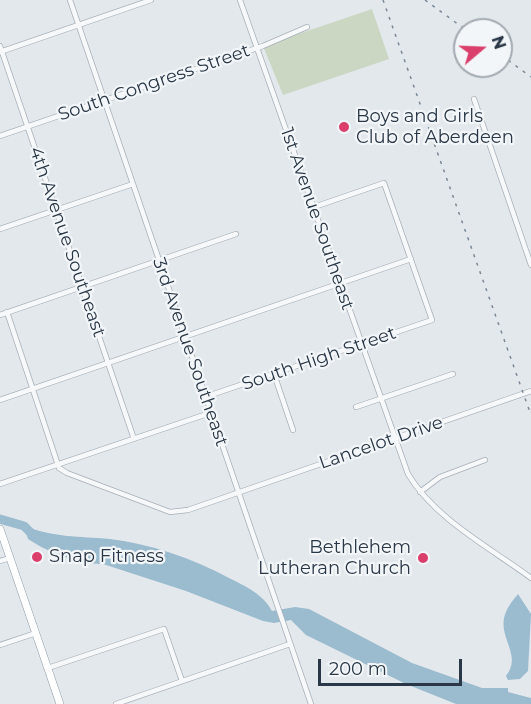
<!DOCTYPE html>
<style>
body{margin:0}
#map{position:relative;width:531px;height:704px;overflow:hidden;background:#e3e8ec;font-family:Montserrat,sans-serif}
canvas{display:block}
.north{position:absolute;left:453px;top:18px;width:60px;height:60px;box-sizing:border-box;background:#f3f6f9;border:2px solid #a2aab1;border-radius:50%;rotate:71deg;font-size:16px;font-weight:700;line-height:24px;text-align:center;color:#293746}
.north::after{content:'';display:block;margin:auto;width:21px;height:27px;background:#da3f6b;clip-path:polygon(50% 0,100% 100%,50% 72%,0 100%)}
.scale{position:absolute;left:318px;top:659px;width:144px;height:27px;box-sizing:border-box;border:3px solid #293746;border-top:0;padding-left:8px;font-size:18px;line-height:21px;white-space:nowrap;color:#293746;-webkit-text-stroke:4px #f3f6f9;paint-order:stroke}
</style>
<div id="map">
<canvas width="531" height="704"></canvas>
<div class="north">N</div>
<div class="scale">200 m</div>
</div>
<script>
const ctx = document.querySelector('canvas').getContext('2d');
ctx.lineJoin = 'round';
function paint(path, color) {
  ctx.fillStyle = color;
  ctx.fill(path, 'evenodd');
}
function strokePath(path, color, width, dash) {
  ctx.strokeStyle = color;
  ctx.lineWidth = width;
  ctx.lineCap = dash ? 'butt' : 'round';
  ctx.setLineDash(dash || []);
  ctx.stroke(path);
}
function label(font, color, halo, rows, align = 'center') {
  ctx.font = font + ' Montserrat,sans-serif';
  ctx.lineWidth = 4.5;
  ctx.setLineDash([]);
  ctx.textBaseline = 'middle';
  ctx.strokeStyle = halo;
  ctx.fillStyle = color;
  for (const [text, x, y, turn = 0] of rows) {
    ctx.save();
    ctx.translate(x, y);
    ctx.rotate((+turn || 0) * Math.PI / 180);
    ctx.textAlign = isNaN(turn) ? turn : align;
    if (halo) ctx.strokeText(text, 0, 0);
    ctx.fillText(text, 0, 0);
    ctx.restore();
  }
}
const green = new Path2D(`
 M372,9L389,59L283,95L263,46Z`);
const water = new Path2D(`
 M24,526C58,538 76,536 110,539C151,544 192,558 229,578C245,586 263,594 272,611L295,607L309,609L412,663L482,688H508V692L531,698V704H456L406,684L306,635L291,620L274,623L263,621L186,591L103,564C77,564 49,553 28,539Z
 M518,594L531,614L528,671L520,679L508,680L506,676C522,656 500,640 504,618C506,609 512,601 518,594Z`);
const river = new Path2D(`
 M0,519L24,526L32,534`);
const minor = new Path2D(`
 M70,0L311,704
 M240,0L408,474C435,519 489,547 531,578
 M0,46L134,439
 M0,52L151,0
 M474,99L531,265
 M0,136L263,46L307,27
 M0,229L133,184
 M7,312L59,468L67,473L170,512L188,510L531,391
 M0,315L236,234
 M274,374L293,430
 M205,397L432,320L384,183L314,207
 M0,400L411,259
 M356,407L453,374
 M0,484L210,413
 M420,492L440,477L485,460
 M0,561L10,558
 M0,645L36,633
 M48,668L164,629L182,681
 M116,704L290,644`);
const highway = new Path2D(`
 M0,529L60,704`);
const rail = new Path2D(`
 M383,0L531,415
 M425,0L466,30
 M501,55L531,77`);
const markers = [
 [344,127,6,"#da3f6b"],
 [37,557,6,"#da3f6b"],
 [423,558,6,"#da3f6b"]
];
const streetNames = [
 ["South Congress Street",154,83,-19],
 ["1st Avenue Southeast",317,219,71],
 ["4th Avenue Southeast",67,242,71],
 ["3rd Avenue Southeast",190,352,71],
 ["South High Street",319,359,-19],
 ["Lancelot Drive",381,443,-19]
];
const poiNames = [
 ["Boys and Girls",356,117],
 ["Club of Aberdeen",356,138],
 ["Bethlehem",411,548,"right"],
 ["Lutheran Church",411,569,"right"],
 ["Snap Fitness",49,557]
];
paint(green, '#cbd7c3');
paint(water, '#9bbbcf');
strokePath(river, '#9bbbcf', 9);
strokePath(minor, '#a7afb7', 6);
strokePath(highway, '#8997a4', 8);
strokePath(minor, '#f6f8fa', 4.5);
strokePath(highway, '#fff', 7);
strokePath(rail, '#7b8997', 1.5, [3, 6]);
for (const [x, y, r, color] of markers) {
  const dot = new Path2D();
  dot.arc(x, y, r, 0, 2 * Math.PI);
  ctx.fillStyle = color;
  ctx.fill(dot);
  strokePath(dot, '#f3f6f9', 2);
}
label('18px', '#293746', '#f3f6f9', streetNames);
label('18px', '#293746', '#f3f6f9', poiNames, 'left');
</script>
